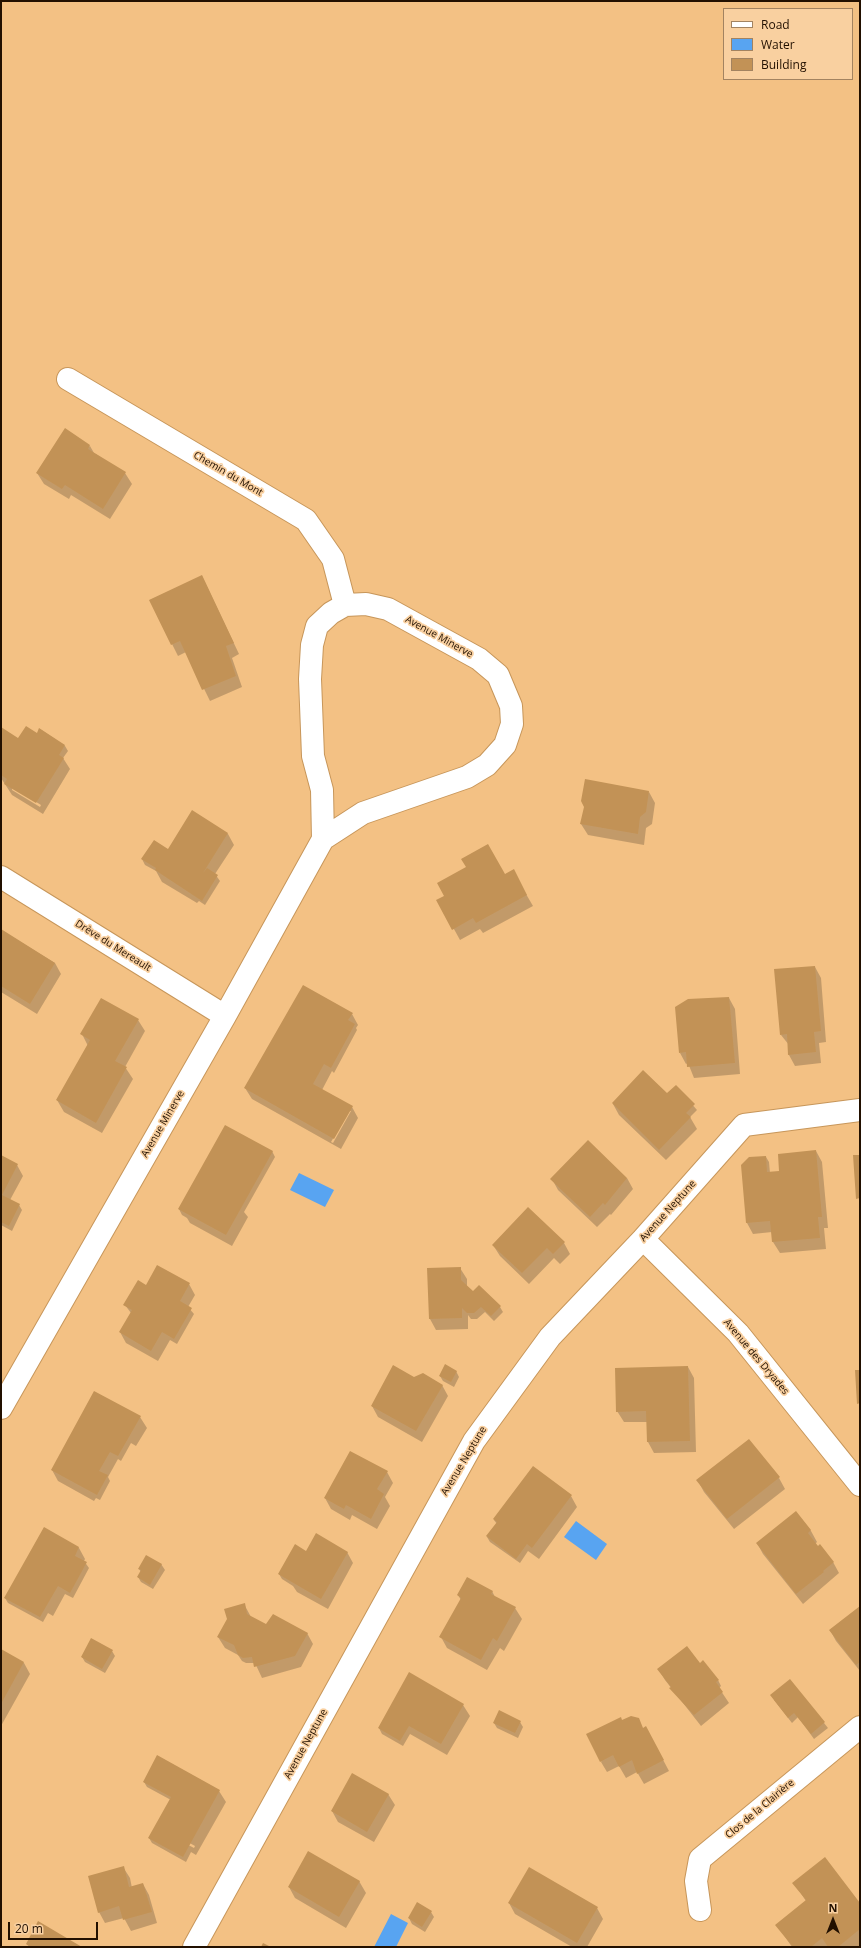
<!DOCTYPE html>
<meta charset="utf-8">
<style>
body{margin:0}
#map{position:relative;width:861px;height:1948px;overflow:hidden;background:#f3c184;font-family:"Open Sans",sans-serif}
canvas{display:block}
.frame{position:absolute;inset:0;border:2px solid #221000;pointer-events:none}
.legend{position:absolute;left:723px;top:8px;width:130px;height:72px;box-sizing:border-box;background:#f9d0a0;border:1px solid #a38360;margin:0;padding:5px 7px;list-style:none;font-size:12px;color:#221000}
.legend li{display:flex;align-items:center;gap:8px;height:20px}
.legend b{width:20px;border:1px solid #a38360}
.north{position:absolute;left:813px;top:1900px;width:40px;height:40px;-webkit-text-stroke:3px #f9d0a0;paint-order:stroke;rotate:0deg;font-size:11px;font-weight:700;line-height:16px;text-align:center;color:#221000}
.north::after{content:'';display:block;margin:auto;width:14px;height:18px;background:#221000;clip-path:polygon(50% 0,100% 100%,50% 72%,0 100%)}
.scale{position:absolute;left:8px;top:1922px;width:90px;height:18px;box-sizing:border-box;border:2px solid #221000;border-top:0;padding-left:5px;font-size:12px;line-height:14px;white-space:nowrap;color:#221000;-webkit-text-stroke:3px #f9d0a0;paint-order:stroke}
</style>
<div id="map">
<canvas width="861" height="1948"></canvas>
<div class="frame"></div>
<ul class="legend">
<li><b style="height:5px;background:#fff"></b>Road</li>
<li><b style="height:11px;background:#58a4f1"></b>Water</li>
<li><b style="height:11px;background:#c29256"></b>Building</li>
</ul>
<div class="north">N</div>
<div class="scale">20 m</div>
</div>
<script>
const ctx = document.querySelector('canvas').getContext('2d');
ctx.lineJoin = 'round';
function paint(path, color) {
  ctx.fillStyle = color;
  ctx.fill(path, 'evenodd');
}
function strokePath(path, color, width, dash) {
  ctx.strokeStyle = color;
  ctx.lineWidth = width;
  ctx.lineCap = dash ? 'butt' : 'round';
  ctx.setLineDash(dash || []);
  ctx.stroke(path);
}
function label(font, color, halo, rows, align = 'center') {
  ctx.font = font + ' "Open Sans",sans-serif';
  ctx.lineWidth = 3.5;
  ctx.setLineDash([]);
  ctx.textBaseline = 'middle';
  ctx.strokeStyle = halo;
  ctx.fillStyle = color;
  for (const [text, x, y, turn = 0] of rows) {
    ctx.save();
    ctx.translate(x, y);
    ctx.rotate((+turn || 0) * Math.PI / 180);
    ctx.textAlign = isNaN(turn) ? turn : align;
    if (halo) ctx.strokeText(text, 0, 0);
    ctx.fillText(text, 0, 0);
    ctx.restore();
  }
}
const water = new Path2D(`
 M299,1173L334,1190L325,1207L290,1190Z
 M576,1521L607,1544L596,1560L564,1537Z
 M391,1914L408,1923L396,1947H374Z`);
const shadow = new Path2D(`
 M90,446L94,453L125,473L132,484L110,519L71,495L69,499L44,484L37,473Z
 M202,576L239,654L232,658L242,687L210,701L186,652L178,656L150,600Z
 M1,729L18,739L38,734L40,729L65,746L68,751L63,758L70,769L43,814L12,795L1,778ZM12,787L41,805L40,807L12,790Z
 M649,792L655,803L652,824L646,828L644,845L588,835L581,824Z
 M193,812L228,834L234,845L215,874L220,881L205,905L199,901L197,903L162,882L156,871L145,865L142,859L168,850Z
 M467,868L505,876L519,882L533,906L483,933L480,929L460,940L438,900L445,896Z
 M1,930L55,963L61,974L37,1014L1,992Z
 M815,967L821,978L826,1042L819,1043L821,1063L795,1066L789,1055V1045L781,1035Z
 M729,998L735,1009L740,1074L694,1078L688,1063L686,1064L680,1053Z
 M352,1014L358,1025L356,1028L357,1030L334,1073L332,1071L322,1090L352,1107L358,1118L341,1149L252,1099L245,1088ZM349,1111H351L333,1143L331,1142Z
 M138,1020L145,1031L125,1067L133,1079L102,1133L64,1112L57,1100L88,1046L82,1034Z
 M676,1086L697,1110L690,1117L697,1129L666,1160L619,1115L613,1104L670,1098Z
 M272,1151L275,1157L244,1212L248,1217L232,1246L190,1223L187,1218L182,1215L179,1209Z
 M816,1151L822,1162L828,1228H824L826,1249L780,1253L773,1242L772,1232L753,1234L747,1223L742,1166L766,1157L769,1162L770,1173L781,1176Z
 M1,1156L17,1165L23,1176L10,1200L19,1205L22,1210L12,1231L1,1225Z
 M627,1178L633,1189L611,1215L610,1214L597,1227L558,1190L552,1179Z
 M564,1243L570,1254L560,1264L554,1258L529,1284L500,1256L493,1245Z
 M460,1268L467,1279V1287L473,1293L500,1307L503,1312L494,1321L485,1312L477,1319H471L468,1315V1329L436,1330L430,1319Z
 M189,1284L195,1295L188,1307L194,1314L177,1344L170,1340L158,1361L126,1343L120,1332L131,1313L125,1305Z
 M688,1367L694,1378L696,1452L654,1453L648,1442L647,1422H624L617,1411Z
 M456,1371L459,1377L454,1387L443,1381L440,1376Z
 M414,1378L442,1385L448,1396L422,1442L378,1417L372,1406Z
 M95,1392L140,1417L147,1428L136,1446L131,1443L121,1461L118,1459L108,1477L110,1481L100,1500L96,1498L94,1501L58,1481L52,1470Z
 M387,1472L393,1483L385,1497L390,1506L377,1529L352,1515L350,1520L331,1509L325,1498Z
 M779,1478L785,1489L734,1529L704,1492L698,1481Z
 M571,1496L577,1507L539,1559L528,1551L520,1563L490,1542L487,1537L497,1524L494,1520Z
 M796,1512L811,1531L817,1542L815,1544L833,1562L839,1573L803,1604L763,1554L757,1543Z
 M44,1528L79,1548L85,1559L84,1561L89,1568L73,1598L65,1594L53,1616L48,1613L43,1622L8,1603L5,1598Z
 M307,1552H347L353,1563L328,1609L297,1592L293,1586L282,1579L279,1574Z
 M161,1564L165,1570L153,1589L141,1582L138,1577L141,1572L139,1569Z
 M492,1591L495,1597L515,1608L522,1619L504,1651L500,1648L487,1670L447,1648L441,1637L461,1600L458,1595Z
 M244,1604L251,1617L266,1625L307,1633L313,1644L301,1667L262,1678L255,1663H246L242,1661L238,1655L225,1648L218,1637Z
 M860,1607V1671L836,1641L830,1630Z
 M1,1650L24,1663L30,1674L1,1726Z
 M112,1651L115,1656L105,1673L85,1662L82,1657Z
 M703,1668L718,1680L721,1686L719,1688L729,1703L701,1726L665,1680L659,1670Z
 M790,1680L828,1728L814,1739L798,1717L792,1723L774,1700Z
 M463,1705L470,1716L447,1755L410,1734L403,1746L382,1734L379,1728Z
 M622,1721L652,1739L669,1771L644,1784L637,1772L626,1778L619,1766L607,1772L601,1762Z
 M520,1722L523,1727L518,1738L497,1728L494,1723Z
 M144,1782L219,1791L226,1802L196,1855L191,1852L186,1862L152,1843L149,1838L171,1800L147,1787ZM166,1830L195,1846L194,1848L164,1832Z
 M388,1794L395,1805L374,1842L338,1822L332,1811Z
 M123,1867L130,1878L132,1888L143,1884L149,1895L157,1923L131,1931L124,1918L105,1923L99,1912Z
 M359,1881L366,1893L346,1928L295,1898L289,1887Z
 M794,1883L860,1905V1945L858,1947H792L777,1925L806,1901Z
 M509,1903L597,1908L603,1919L587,1947H572L515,1914Z
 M431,1912L434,1917L425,1932L412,1924L409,1918Z`);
const building = new Path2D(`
 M65,428L90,445L88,449L126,472L103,509L65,485L62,489L36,473Z
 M202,575L234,643L226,646L236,676L202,690L180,641L171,645L149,600Z
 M26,726L37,733L39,728L65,745L59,755L64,758L36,803L4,784L7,779L1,775V727L18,738Z
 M585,779L649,791L646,812L640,817L638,834L580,824L584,807L581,801Z
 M192,810L228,833L203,873L207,868L218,875L202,901L155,870L156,868L141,859L154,840L168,849Z
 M488,844L505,874L514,869L527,895L476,923L473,918L452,930L436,900L444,896L437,883L466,867L461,859Z
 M1,929L55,963L30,1004L1,986Z
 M815,966L821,1031L814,1032L816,1052L788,1055L787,1034L780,1035L774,969Z
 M303,985L353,1013L348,1020L355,1024L331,1068L324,1064L313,1084L353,1106L334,1139L244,1088Z
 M729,997L735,1063L687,1067L686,1052L679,1053L675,1007L688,999Z
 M101,998L139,1019L115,1061L127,1067L96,1123L56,1100L90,1040L80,1034Z
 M643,1070L667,1093L676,1085L695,1104L686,1113L691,1117L659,1150L612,1103Z
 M225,1125L273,1151L226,1235L178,1209Z
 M588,1140L627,1178L605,1205L603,1203L590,1217L550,1179Z
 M816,1150L822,1217H818L820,1238L772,1242L770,1221L746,1223L741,1165L749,1157L766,1156L767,1172L779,1171L778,1154Z
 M1,1155L18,1164L2,1195L20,1204L9,1226L1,1222Z
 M853,1155H860V1198L856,1199Z
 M528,1207L565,1242L553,1254L547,1248L522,1273L492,1245Z
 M157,1265L190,1283L180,1301L192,1308L174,1339L162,1332L151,1351L119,1332L132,1310L123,1305L138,1280L146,1285Z
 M461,1267V1280L473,1291L479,1285L501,1306L491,1316L481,1307L474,1313H467L462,1308V1318L429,1319L427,1268Z
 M445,1364L457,1371L451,1382L439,1376Z
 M393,1365L414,1377L423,1373L443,1385L416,1431L371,1406Z
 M688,1366L690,1441L647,1442L646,1411L616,1412L615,1368Z
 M855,1370H860V1403L857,1404Z
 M94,1391L141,1416L118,1456L110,1452L99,1471L108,1475L97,1495L51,1470Z
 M749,1439L780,1477L727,1519L696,1480Z
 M350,1451L388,1471L377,1489L384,1494L371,1519L346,1505L344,1509L324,1498Z
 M533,1466L572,1495L532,1548L527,1544L516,1559L486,1536L497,1522L493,1519Z
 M796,1511L811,1530L808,1533L818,1546L820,1544L834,1562L823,1571L824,1572L796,1594L756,1543Z
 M44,1527L79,1547L75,1556L87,1562L70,1593L58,1586L40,1617L4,1598Z
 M316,1533L348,1552L321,1599L278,1574L295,1544L306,1551Z
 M146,1555L162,1564L150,1585L137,1577L141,1570L138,1569Z
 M467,1577L493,1591L491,1594L516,1607L497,1641L493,1638L481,1660L439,1637L461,1598L457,1595Z
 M245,1603L247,1614L266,1624L273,1614L308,1633L295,1656L254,1667L252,1657L243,1658L238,1655L234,1645L217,1637L227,1619L224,1609Z
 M860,1606V1662L856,1665L829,1630Z
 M91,1638L113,1650L102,1669L81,1657Z
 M687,1646L700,1663L703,1660L719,1680L716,1682L723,1692L694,1715L669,1688L671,1687L657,1669Z
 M1,1649L24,1662L1,1704Z
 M409,1672L464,1704L441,1744L409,1726L400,1741L378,1728Z
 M790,1679L825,1722L811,1734L794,1713L788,1718L770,1695Z
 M499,1710L521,1721L515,1733L493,1723Z
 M631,1716L639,1718L643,1728L646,1726L664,1760L637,1774L632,1760L619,1767L613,1755L600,1762L586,1734L621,1717L622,1720Z
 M157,1755L220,1790L183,1857L148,1838L171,1797L143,1782Z
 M352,1773L389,1794L367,1832L331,1811Z
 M308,1851L360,1881L339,1917L288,1887Z
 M825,1857L860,1903V1929L838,1947H828L822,1938L811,1947H793L775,1925L806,1900L792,1883Z
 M124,1866L129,1887L143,1883L152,1912L123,1920L119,1906L98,1913L88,1876Z
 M529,1867L598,1907L577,1943L508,1903Z
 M417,1902L432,1911L422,1927L408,1918Z
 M38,1921L82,1947H30L26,1944Z
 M263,1943L271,1947H261Z`);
const street = new Path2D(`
 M68,379L306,520L333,559L345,605
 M1,877L225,1016
 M643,1239L738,1333L860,1485
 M1,1408L225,1016L323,839L363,813L467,777L487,765L505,745L512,724L511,706L498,675L479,659L388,609L366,604L345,605L331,613L317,626L312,645L310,679L313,756L322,790L323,839
 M700,1910L696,1881L700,1859L860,1727
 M194,1947L474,1441L550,1337L643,1239L744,1125L860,1110`);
const streetNames = [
 ["Chemin du Mont",228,474,30],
 ["Avenue Minerve",439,637,29],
 ["Drève du Mereault",113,946,32],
 ["Avenue Minerve",163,1124,-60],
 ["Avenue Neptune",668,1211,-48],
 ["Avenue des Dryades",756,1357,50],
 ["Avenue Neptune",464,1461,-59],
 ["Avenue Neptune",306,1744,-61],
 ["Clos de la Clairière",760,1809,-40]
];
paint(water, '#58a4f1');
paint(shadow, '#0003');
paint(building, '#c29256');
strokePath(street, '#c7965a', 24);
strokePath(street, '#fff', 22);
label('10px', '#221000', '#f9d0a0', streetNames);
</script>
